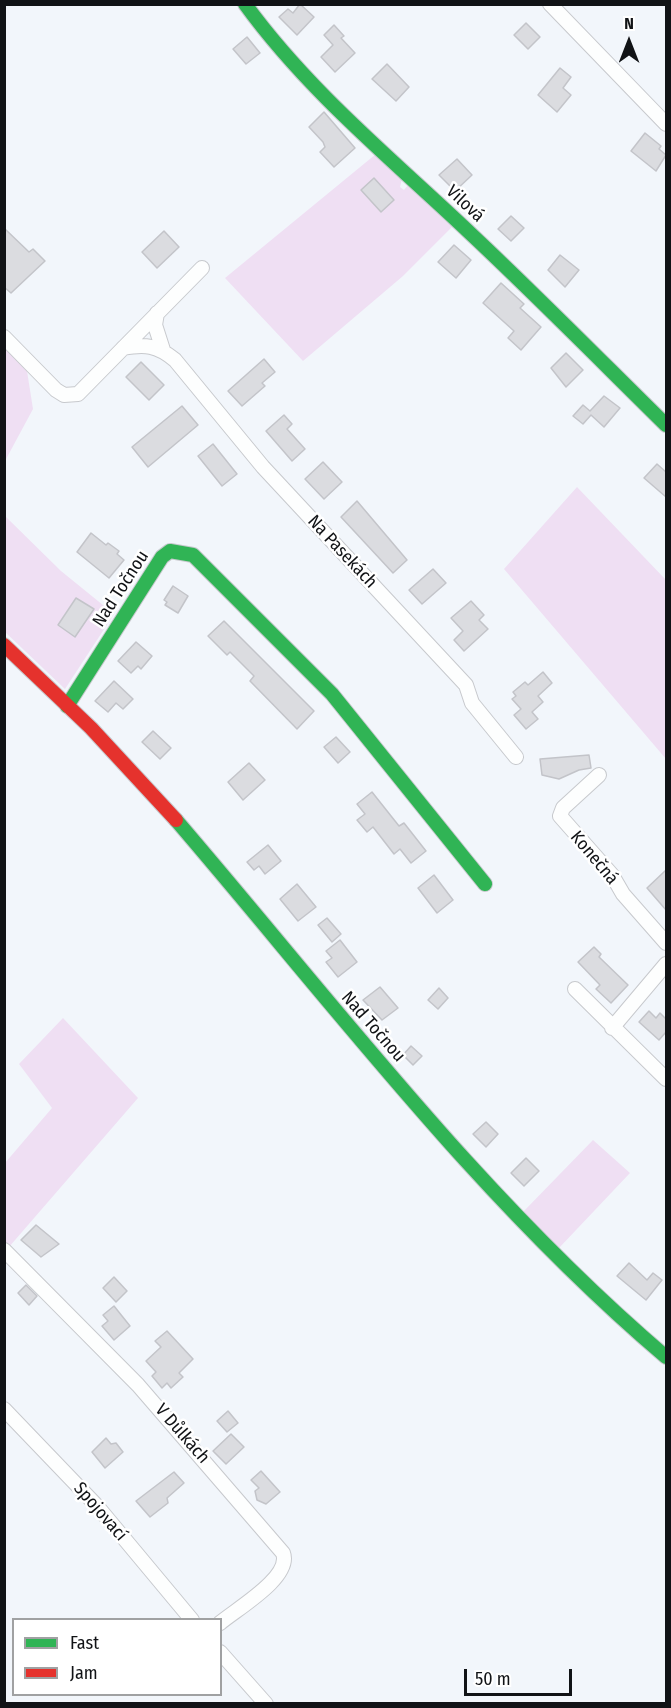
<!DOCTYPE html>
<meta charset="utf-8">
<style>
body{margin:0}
#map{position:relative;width:671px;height:1708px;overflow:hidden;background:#f2f6fb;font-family:"Fira Sans Condensed",sans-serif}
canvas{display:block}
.frame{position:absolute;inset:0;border:6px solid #111316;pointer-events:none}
.legend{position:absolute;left:12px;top:1618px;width:210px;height:78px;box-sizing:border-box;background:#fff;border:2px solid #a0a1a2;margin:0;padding:8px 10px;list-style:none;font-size:18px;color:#111316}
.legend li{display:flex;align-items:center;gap:12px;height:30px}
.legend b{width:30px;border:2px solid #a0a1a2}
.north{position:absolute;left:599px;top:12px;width:60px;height:60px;-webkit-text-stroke:4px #fff;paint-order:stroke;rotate:0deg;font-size:16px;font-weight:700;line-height:24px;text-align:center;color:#111316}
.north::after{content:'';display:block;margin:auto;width:21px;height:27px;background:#111316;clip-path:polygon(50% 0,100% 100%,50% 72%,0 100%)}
.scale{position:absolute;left:464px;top:1669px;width:108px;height:27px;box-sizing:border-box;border:3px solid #111316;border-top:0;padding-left:8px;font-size:18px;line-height:21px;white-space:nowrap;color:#111316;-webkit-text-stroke:4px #fff;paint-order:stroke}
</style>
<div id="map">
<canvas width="671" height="1708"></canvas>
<div class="frame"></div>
<ul class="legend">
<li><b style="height:8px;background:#30b455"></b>Fast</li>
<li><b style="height:8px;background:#e5322d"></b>Jam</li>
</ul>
<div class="north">N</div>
<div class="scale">50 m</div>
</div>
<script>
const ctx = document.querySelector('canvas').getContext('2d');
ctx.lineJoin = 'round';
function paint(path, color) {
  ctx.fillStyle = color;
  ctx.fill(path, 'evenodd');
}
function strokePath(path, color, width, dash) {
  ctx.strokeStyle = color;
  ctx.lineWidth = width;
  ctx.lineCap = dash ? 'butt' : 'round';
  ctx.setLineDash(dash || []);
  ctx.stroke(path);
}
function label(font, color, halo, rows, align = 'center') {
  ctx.font = font + ' "Fira Sans Condensed",sans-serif';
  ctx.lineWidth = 5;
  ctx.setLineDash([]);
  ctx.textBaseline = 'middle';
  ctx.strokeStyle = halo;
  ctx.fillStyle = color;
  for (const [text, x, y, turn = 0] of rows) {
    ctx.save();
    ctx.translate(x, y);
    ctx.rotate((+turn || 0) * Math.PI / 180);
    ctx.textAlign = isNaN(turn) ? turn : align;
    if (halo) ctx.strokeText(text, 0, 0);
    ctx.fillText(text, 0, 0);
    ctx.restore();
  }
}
const green = new Path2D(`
 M376,154L402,179L400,187L404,190L408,185L452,227L403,276L303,361L225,278Z
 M5,348L27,371L33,409L5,461Z
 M577,487L666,580V759L504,569Z
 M4,515L61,571L114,614L65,689L5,632Z
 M63,1018L138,1098L9,1247L5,1243V1163L52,1108L19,1064Z
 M593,1140L630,1173L559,1248L523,1212Z`);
const building = new Path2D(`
 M300,4L314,17L297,35L279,17L288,9L293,13Z
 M526,23L540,37L528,49L514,35Z
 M334,25L344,36L341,38L355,53L335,72L321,57L333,45L324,35Z
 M247,37L260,53L246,64L233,49Z
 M387,64L409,87L396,101L372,79Z
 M560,68L571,77L563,88L571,95L557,112L538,95Z
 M324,112L355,148L334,167L320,152L325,147L323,142L309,127Z
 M645,133L661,146L659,149L666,155L656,171L631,151Z
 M457,159L472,175L455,191L439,175Z
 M374,178L394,200L381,212L361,190Z
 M511,216L524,228L511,241L498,229Z
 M4,228L29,252L33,249L45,261L11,293L4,287Z
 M164,231L179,247L157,268L142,252Z
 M454,245L471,260L456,278L438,262Z
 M560,255L579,270L565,287L548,270Z
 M501,283L524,304L520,308L541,327L521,350L508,338L514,331L483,303Z
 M566,353L583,370L566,387L551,368Z
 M264,359L275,372L262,383L265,386L242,406L228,391Z
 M141,362L164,385L149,400L126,377Z
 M604,396L620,408L604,427L591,415L583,424L573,416L583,405L590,411Z
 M182,406L198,425L148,467L132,447Z
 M284,415L292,424L287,429L305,449L292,461L266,431Z
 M213,444L237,474L222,486L198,456Z
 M323,462L342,482L324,499L305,479Z
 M657,464L666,472V497L644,478Z
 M357,501L407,560L393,573L341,517Z
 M91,533L106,545L108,543L119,551L117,554L124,560L109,578L77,552Z
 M433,569L446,583L422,604L409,590Z
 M173,586L188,596L178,613L165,605L167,602L164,600Z
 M76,598L94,609L75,637L58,625Z
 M471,601L484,615L479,620L488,629L464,651L454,640L463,631L451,618Z
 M224,621L314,711L297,729L250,681L254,676L230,652L227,655L208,636Z
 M136,642L152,656L141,669L138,666L131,673L118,661Z
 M543,672L552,683L538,696L543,702L532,712L538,719L526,729L514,715L521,709L512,699L516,696L513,692L525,682L528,685Z
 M114,681L133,699L123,709L116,703L108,712L95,701Z
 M153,731L171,748L160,759L142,742Z
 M336,737L350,752L338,763L324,747Z
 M589,755L591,768L579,770L559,779L542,775L540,759Z
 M249,763L265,780L243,800L228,782Z
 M372,792L399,826L404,823L426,851L411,863L400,849L394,854L373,827L367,832L357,820L365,814L357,804Z
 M268,845L281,861L265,874L259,866L254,870L247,862Z
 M666,870V910L647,888Z
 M434,875L453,900L437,913L418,888Z
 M297,884L316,907L298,921L280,899Z
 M327,918L341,934L332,942L318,925Z
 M340,940L357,962L338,977L326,962L332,958L326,951Z
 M594,947L601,954L599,957L628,985L611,1003L596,989L600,985L578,962Z
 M380,987L398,1008L382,1020L363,1000Z
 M439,988L448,998L438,1009L428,1000Z
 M649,1011L656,1018L660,1013L666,1019V1032L659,1040L639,1022Z
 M411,1046L422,1056L413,1065L403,1055Z
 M486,1122L498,1134L486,1147L473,1134Z
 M526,1158L539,1171L524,1186L511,1173Z
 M36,1225L59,1244L41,1257L21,1240Z
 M629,1263L647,1280L653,1273L662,1280L646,1300L617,1276Z
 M114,1277L127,1291L116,1302L103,1288Z
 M26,1285L37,1296L29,1305L18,1293Z
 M114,1306L130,1326L114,1340L102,1326L108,1321L103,1315Z
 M167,1331L193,1359L179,1373L183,1377L171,1388L167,1383L162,1388L152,1376L156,1372L146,1361L161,1347L155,1341Z
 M228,1411L238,1423L227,1432L217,1421Z
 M231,1434L244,1447L226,1464L213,1451Z
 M106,1438L111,1444L116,1443L123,1452L105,1468L92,1452Z
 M261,1471L280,1492L266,1504L257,1500L255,1491L259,1488L251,1480Z
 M174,1472L184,1483L167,1498L168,1503L150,1517L136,1501Z`);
const street = new Path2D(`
 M550,4L666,124
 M157,313L155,325L163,350
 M4,337L56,390L64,395L78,394L202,268
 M123,348C145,344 157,345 175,360L263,467L466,685L472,703L516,757
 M599,775L563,808L560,816L612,875L623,894L666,943
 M575,989L666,1079
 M612,1028L666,964
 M4,1250L138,1385L283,1553C292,1577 238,1608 220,1623
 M4,1409L97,1506L192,1620
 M220,1652L266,1704`);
const fast = new Path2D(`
 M245,4C309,92 393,160 471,234C537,296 601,361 666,425
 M67,706L162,557L170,551L193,555L332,694L485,884
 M176,820C334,1004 480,1199 666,1357`);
const jam = new Path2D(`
 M4,645L91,728L176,820`);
const streetNames = [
 ["Vilová",465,204,43],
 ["Na Pasekách",342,552,47],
 ["Nad Točnou",121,589,-57],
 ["Konečná",594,858,50],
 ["Nad Točnou",373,1027,49],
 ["V Důlkách",182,1434,49],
 ["Spojovací",100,1512,49]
];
paint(green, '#efdff3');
paint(building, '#dbdce0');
strokePath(building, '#c3c4c9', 1.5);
strokePath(street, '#c7c9cd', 16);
strokePath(fast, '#c7c9cd', 16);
strokePath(jam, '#c7c9cd', 16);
strokePath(street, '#fdfefe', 14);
strokePath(fast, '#30b455', 14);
strokePath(jam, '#e5322d', 14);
label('18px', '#111316', '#fff', streetNames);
</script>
